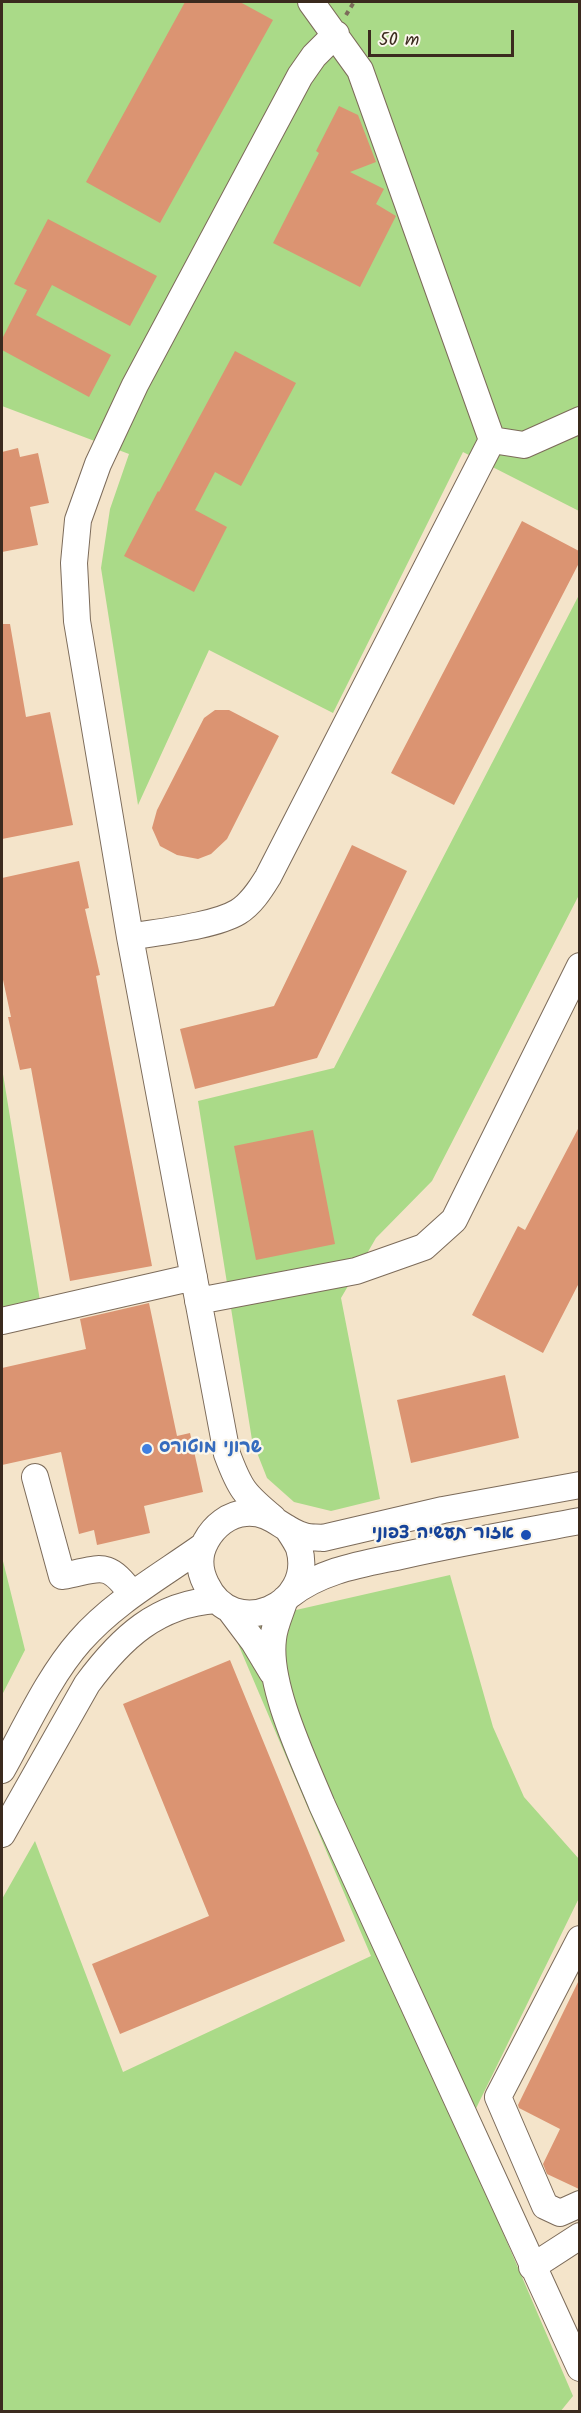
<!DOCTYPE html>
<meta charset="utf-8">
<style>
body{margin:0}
#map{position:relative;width:581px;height:2413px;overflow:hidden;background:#f4e4ca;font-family:Kalam,sans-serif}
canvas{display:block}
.frame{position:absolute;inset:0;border:3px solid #3b2a1e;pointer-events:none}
.scale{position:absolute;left:368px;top:30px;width:146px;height:27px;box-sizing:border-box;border:3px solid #3b2a1e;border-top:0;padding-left:8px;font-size:18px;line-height:21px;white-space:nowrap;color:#3b2a1e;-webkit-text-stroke:4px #fbf7ec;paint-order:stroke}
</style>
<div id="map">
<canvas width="581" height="2413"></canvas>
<div class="frame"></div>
<div class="scale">50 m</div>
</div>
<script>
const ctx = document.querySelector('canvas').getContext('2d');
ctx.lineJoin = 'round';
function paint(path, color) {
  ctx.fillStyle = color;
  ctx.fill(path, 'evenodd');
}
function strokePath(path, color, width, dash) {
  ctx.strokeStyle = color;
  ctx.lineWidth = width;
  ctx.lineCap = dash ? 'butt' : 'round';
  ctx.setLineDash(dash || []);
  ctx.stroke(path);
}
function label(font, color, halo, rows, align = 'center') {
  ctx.font = font + ' Kalam,"Playpen Sans Hebrew",sans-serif';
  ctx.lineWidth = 4.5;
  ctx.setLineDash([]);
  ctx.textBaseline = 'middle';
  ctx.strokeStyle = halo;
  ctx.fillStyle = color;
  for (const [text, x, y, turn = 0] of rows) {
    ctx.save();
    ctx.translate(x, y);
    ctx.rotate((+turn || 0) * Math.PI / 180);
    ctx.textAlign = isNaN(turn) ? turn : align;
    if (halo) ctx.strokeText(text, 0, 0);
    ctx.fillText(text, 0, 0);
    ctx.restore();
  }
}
const green = new Path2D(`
 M2,2H579V511L463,452L333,713L209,650L138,805L101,568L110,509L129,454L2,406Z
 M579,595V895L432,1181L376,1238L341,1298L380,1499L331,1511L294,1502L267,1478L252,1440L198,1101L334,1068Z
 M2,1068L40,1301L2,1310Z
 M2,1557L25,1650L2,1695Z
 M450,1575L493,1727L524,1797L579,1859V1898L462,2137L573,2396L560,2412H2V1899L35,1841L123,2072L371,1956L230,1625Z`);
const building = new Path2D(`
 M185,2H240L273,20L160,223L86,182Z
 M339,106L358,115L376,162L350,172L384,189L376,204L396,216L360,287L273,243L319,153L316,151Z
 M48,219L157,276L130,326L52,285L36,315L111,355L89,397L2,350V339L27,290L14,284Z
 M235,351L296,383L241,486L215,472L195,510L227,527L194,592L124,556L158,491L159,492Z
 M18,448L20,457L38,453L49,503L30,507L38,545L2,552V452Z
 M522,521L579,551V563L454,805L391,773Z
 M2,624H10L26,717L50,712L73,825L2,839Z
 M215,710H229L279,736L227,839L211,854L198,859L177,855L160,846L152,828L157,810L204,718Z
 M352,845L407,871L317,1058L195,1089L180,1029L274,1006Z
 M79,861L89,908L85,909L100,975L96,976L152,1266L70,1281L31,1068L20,1070L8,1017H11L2,975V878Z
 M579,1127V1283L543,1353L472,1315L518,1226L525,1230Z
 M313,1130L335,1244L256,1260L234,1146Z
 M149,1303L177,1436L190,1433L203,1492L144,1506L150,1533L97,1545L94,1530L79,1534L61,1452L2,1465V1368L86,1349L80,1319Z
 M505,1375L519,1438L411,1463L397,1400Z
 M230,1660L345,1941L120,2034L92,1964L209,1916L123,1704Z
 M579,1980V2189L547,2174L543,2164L560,2129L519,2108L518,2105Z`);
const path = new Path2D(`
 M346,15L354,2`);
const minor = new Path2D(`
 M492,440L524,445L580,420
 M130,937C158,932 215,926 238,912C251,904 260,890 268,877L492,440L360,70L311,2
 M198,1301L356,1271L424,1247L454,1220L580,966
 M2,1321L194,1277
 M35,1477L62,1576C101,1569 106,1559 132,1594
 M273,1518C244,1494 240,1489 227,1454L130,937L77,621L74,563L78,520L98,464L135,385L300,76L314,56L336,34
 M287,1528C291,1534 296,1541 299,1548C316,1606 233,1642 206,1584C199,1570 198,1555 206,1541C214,1526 229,1514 246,1513C272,1511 282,1530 304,1536C310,1538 317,1537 323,1538L443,1510L580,1485
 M290,1595C323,1569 364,1564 405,1555C463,1542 521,1532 580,1521
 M285,1599C281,1612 274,1626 273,1639C267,1685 304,1761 322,1805L580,2368
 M230,1610L254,1642L272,1672
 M2,1770C25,1729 49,1676 80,1641C114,1602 161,1576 203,1546
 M2,1834L87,1684C121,1638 157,1604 216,1600
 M580,1939L498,2097L545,2206L560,2213L580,2204
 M532,2267L580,2236`);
const markers = [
 [147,1449,6,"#3f7fe0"],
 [526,1535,6,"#1a4fb4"]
];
const shopNames = [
 ["שרוני מוטורס",159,1449]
];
const transitNames = [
 ["אזור תעשיה צפוני",514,1535]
];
paint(green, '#aada88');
paint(building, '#db9472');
strokePath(minor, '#7c6b5a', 28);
strokePath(path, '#7c6b5a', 4, [4.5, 4.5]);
strokePath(minor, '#fff', 26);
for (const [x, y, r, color] of markers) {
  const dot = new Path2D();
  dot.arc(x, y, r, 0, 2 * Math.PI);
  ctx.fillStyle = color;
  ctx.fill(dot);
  strokePath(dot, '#fbf7ec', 2);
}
label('bold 18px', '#366cbe', '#fbf7ec', shopNames, 'left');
label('bold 18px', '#164399', '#fbf7ec', transitNames, 'right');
</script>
